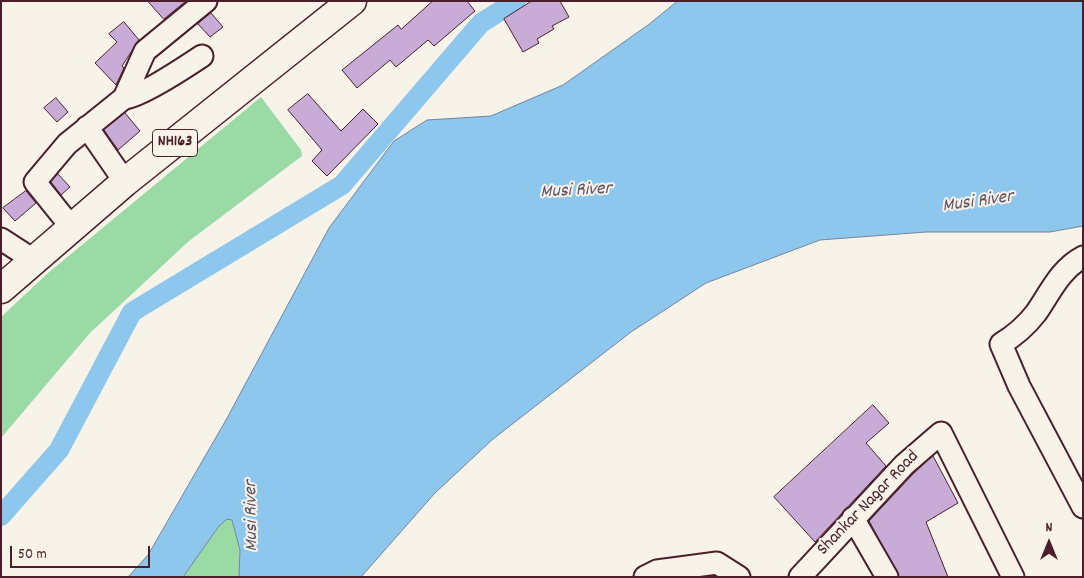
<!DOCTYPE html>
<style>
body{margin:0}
#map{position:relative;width:1084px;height:578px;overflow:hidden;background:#f7f3e8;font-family:Dekko,sans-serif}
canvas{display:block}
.frame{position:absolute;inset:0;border:2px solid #4a1f2b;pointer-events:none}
.north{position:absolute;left:1024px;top:518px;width:50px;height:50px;-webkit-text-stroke:4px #f7f3e8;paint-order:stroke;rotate:0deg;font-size:14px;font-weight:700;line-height:20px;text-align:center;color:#4a1f2b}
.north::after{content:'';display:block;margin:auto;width:18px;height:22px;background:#4a1f2b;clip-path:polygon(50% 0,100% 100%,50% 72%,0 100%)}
.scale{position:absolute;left:10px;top:546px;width:140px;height:22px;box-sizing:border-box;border:2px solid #4a1f2b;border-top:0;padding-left:6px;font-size:15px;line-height:18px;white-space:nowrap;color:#4a1f2b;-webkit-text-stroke:4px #f7f3e8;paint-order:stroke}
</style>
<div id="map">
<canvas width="1084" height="578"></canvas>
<div class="frame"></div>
<div class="north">N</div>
<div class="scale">50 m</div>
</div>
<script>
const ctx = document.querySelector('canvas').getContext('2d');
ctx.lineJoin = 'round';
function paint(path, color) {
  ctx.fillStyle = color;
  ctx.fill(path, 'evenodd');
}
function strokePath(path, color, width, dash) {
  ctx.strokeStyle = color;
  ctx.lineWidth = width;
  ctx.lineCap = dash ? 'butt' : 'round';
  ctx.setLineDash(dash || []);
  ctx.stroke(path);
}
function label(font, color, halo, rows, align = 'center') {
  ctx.font = font + ' Dekko,sans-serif';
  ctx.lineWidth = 4;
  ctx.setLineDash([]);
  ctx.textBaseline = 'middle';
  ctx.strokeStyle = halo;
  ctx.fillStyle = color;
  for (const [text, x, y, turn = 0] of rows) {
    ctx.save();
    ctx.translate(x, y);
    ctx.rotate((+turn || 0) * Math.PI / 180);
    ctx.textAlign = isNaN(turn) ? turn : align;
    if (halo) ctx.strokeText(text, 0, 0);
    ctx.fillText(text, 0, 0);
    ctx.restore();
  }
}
const green = new Path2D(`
 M261,97L301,150L302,156L189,241L90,333L1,438V317L48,273Z
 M227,519L232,520L240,550L239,577H183L219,526Z`);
const water = new Path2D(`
 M678,1H1083V226L1050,232H926L820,240L706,283L631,332L493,439L435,493L361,577H239L240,550L232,520L227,519L219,526L183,577H128L148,555L226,420L329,228L394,141L427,120L491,116L563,85L648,25Z`);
const canal = new Path2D(`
 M1,516L59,450L132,312L342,185L481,23L516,1`);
const building = new Path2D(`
 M148,1H186L164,19Z
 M433,1H467L475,11L434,46L428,40L396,67L390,60L357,88L342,70L398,25L401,29Z
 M532,1H560L569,17L552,26L554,29L537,39L539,43L523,52L504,19Z
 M211,13L223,27L210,37L198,24Z
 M124,22L139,40L122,66L124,68L116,85L95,63L117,42L109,34Z
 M308,94L341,131L363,109L378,124L327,176L312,161L322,150L288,110Z
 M56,98L68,112L57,122L44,108Z
 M125,113L140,131L118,150L104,130Z
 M58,174L70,187L61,195L51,182Z
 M26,191L36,203L15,221L3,208Z
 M873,405L889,423L866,443L886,466L815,542L774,497Z
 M933,456L958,503L926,522L948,577H899L869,521L913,474Z`);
const minor = new Path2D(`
 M124,98C139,98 187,66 202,56
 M87,127L125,182
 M72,228L35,182L67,144L124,98L145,51L206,1
 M1,239L35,261
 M1083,257C1060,269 1050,293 1036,313C1026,326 1014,336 1001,344L1019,386L1083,507
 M853,518L887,577
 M645,577L657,571L717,563L739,577
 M800,577L904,465L941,433L1013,577`);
const highway = new Path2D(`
 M1,289L125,182L352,1`);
const shields = [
 [175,143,45]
];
const shieldNames = [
 ["NH163",175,143]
];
const streetNames = [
 ["Shankar Nagar Road",869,504,-46]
];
const waterNames = [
 ["Musi River",576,192,-3],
 ["Musi River",978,203,-8],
 ["Musi River",253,516,-91]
];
paint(green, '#9adba5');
paint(water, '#8ec7ed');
strokePath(water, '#73849f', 1);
strokePath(canal, '#8ec7ed', 20);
paint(building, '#c9abd8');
strokePath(building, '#4a1f2b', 1);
strokePath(minor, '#4a1f2b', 25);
strokePath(highway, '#4a1f2b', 31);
strokePath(minor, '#f7f3e8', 21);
strokePath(highway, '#f7f3e8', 28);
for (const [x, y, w] of shields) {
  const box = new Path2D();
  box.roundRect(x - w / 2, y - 13.5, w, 27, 4);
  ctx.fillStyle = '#f7f3e8';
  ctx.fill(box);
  strokePath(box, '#4a1f2b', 1);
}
label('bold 16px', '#4a1f2b', null, shieldNames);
label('18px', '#4a1f2b', '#f7f3e8', streetNames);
label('italic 19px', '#5e5165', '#f7f3e8', waterNames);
</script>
